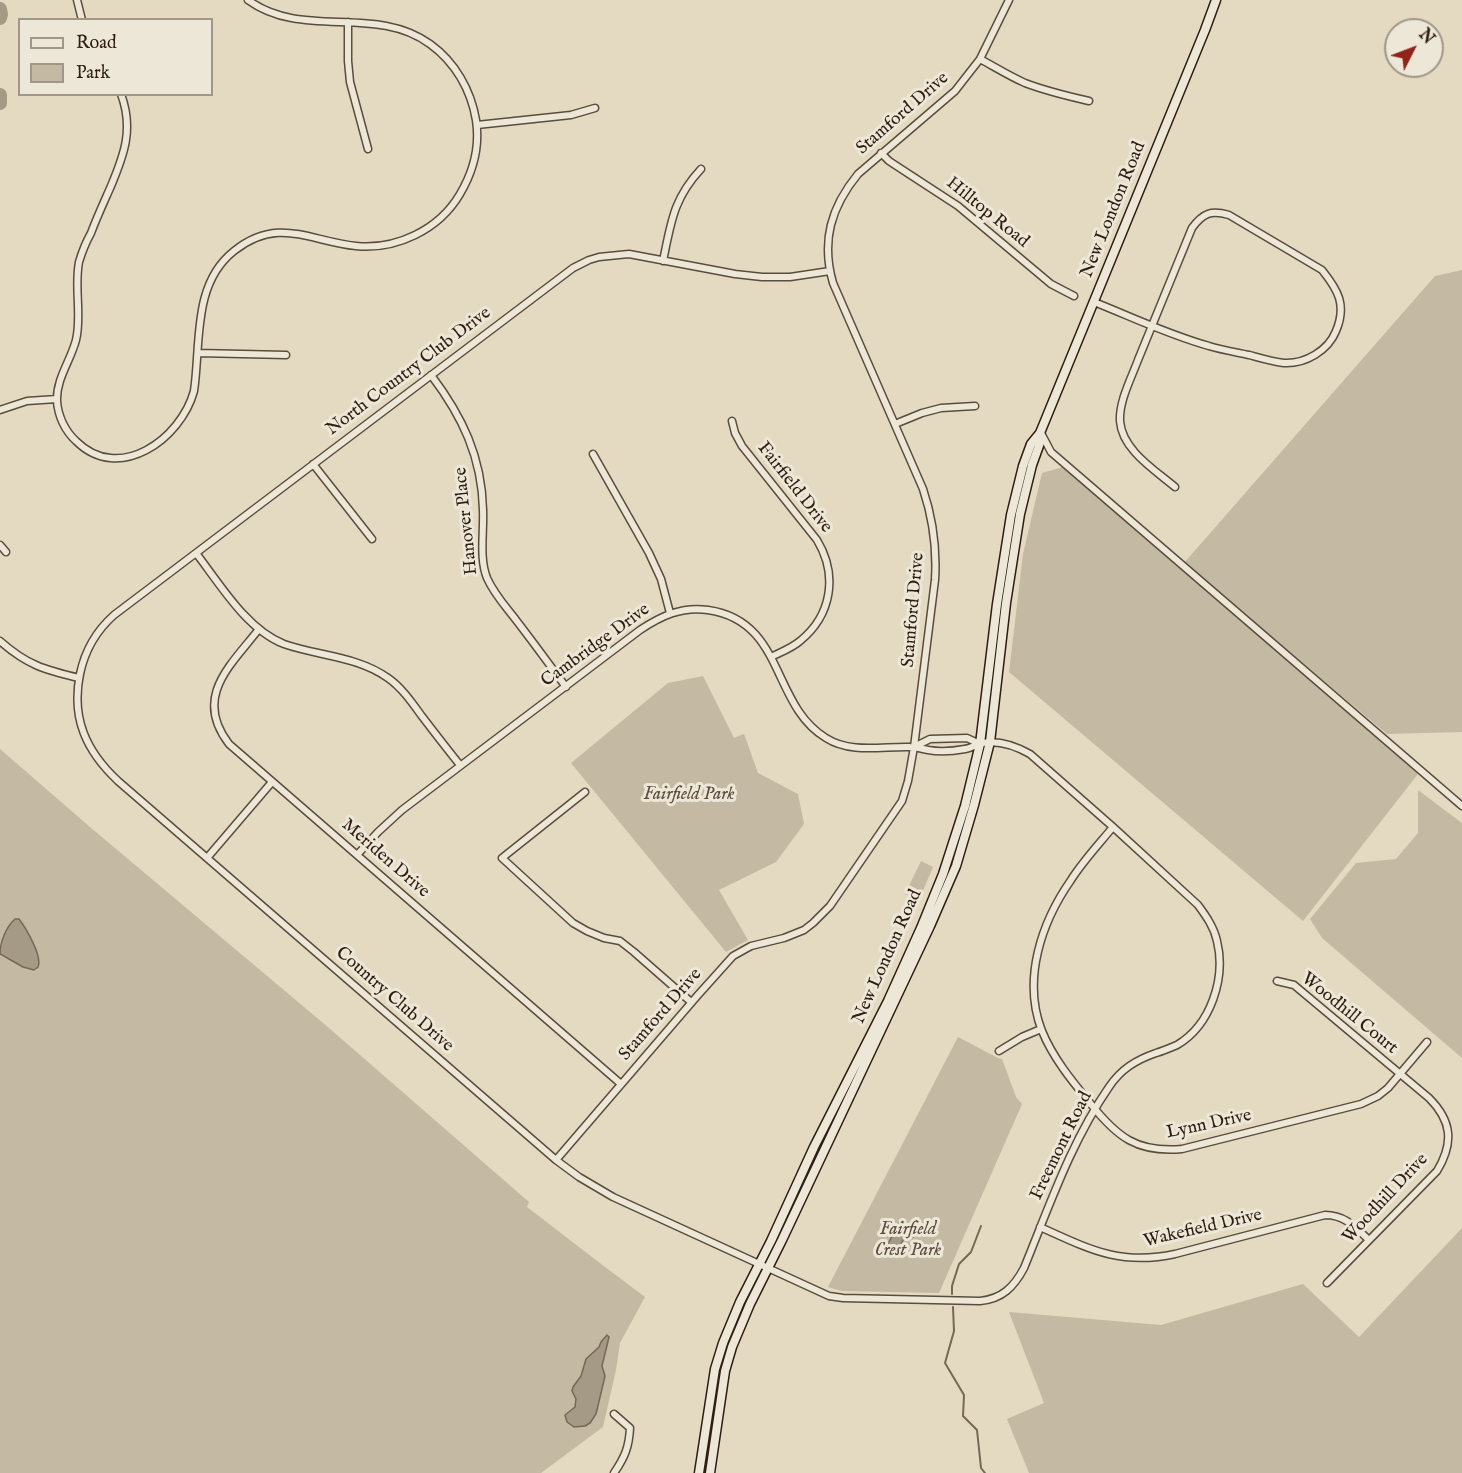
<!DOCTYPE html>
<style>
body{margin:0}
#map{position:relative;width:1462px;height:1473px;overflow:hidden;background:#e3dac1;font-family:"IM FELL English",serif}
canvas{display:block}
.legend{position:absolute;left:18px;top:18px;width:195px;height:78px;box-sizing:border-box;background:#ede7d7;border:2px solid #a19687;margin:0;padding:8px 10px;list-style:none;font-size:18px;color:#2e1d10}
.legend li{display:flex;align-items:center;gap:12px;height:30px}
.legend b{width:30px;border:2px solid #a19687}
.north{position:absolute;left:1384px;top:18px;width:60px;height:60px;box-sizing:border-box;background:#ede7d7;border:2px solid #a19687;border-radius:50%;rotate:48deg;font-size:16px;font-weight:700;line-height:24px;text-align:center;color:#2e1d10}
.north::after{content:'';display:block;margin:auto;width:21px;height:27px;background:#8f2418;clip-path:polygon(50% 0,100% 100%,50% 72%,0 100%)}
</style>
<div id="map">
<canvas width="1462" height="1473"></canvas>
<ul class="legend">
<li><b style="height:8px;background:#ede7d7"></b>Road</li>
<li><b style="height:16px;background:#c4baa3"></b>Park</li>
</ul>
<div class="north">N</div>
</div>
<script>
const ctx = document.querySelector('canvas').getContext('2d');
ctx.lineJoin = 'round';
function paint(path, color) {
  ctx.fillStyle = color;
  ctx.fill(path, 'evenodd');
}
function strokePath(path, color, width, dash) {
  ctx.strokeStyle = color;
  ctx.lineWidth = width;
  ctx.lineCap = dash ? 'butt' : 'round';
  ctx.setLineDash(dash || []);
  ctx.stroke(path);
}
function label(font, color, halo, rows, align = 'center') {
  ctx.font = font + ' "IM FELL English",serif';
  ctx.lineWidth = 6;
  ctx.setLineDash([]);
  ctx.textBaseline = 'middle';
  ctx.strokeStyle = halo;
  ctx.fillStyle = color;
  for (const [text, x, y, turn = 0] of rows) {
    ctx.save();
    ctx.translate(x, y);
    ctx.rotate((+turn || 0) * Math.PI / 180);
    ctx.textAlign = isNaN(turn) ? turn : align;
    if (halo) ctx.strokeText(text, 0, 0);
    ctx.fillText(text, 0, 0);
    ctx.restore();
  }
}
const green = new Path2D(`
 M1462,270V732L1387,734L1184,563L1435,276Z
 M1063,467L1418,774L1303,921L1009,672L1023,554L1042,473Z
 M703,676L734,738L744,734L758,773L798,794L804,824L776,862L719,890L748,940L726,952L571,763L668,683Z
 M0,749L90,827L329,1028L529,1202L527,1207L605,1267L645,1297L620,1343L616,1370L603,1427L541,1473H0Z
 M1418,790L1462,823V1058L1322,938L1310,919L1356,863L1396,859L1418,833Z
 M921,861L933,867L919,900L905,894Z
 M958,1037L998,1058L1002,1059L1016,1097L1022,1104L939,1293L842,1291L828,1287Z
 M1462,1228V1473H1029L1007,1419L1044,1403L1009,1312L1161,1325L1303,1284L1359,1337Z`);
const water = new Path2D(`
 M15,919H19C25,927 43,956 38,967C37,968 35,969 34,970L23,967L0,954C0,942 6,927 15,919Z
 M899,1222L915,1231L913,1237L905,1236L897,1253L886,1248Z
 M607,1335L609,1337L602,1366L605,1376L596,1414L590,1423L585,1426L574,1427L567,1422L565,1415L575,1407L576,1399L572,1391L573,1387L581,1376L586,1359L599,1347L601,1342Z`);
const stream = new Path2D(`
 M952,1294V1286L959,1264L971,1252L981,1226
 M953,1307L954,1331L945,1363L964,1395L963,1416L977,1430L981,1468L985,1473`);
const river = new Path2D(`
 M0,9L1,14L0,18
 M0,95V103`);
const minor = new Path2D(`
 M77,0L82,20
 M348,22V61L350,82L368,149
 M980,59C995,67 1009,76 1025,83C1046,91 1067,96 1089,101
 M121,94C134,129 124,155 111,186C104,202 97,217 91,233C86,242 82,252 79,262C74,288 82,315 76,340C71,360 56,379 57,401C58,416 65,431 76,441C119,484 181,439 194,391C201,344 192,284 234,251C278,216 309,241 356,246C396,250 439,230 460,194C473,172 480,146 476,120C471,90 455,62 430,44C375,4 303,40 248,0
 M477,125L571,115L595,108
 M881,153L889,161L958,206L1051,284L1074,296
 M663,261C671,223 673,199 701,169
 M1094,302C1132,317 1169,335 1209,346C1222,350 1235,352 1249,355C1260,358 1273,362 1284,363C1305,364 1328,351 1336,331C1347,305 1338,290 1322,270L1229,215C1211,210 1203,213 1192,228C1174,272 1156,316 1138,360C1131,379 1119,401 1120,421C1122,450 1155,470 1175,487
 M198,353L286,355
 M431,375C462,416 482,457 483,510C484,532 479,558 487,578C494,594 506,607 516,620C533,642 549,664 566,687
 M0,410L27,401L57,399
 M732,421L735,433L742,446L817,540C838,575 832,615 800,641C792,648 781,652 771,657
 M895,424L922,413L941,408L975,406
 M1041,433L1051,452L1462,806
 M593,454L649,553L661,579L670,613
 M313,464L372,539
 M0,545L6,552
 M196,553C219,583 247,630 284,644C318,656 357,656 388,678C401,687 411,701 421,715C434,732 447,749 460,765
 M259,629C230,666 193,697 229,744L621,1084
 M0,641C27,665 45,670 79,678
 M914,747L930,739L967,738L980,744
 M585,792L502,858L573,923L587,931L604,938L620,941L634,952L691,1002
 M1113,827C1099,844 1083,861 1071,880C1041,923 1022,980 1042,1031C1053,1058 1072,1081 1090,1103C1117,1137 1137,1153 1182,1149L1361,1104L1378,1096L1388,1088L1427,1042
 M357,855L378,832L402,810L640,630C661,616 682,606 708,610C785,621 771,705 826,738C851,754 883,746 910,747C917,747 922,749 928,750C939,752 954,751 965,749C971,748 976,745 982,743C998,740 1016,746 1030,754L1113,827L1198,905C1206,916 1214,927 1217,941C1226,978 1211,1025 1177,1045C1170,1048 1163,1051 1156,1053C1136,1060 1121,1069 1109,1087C1071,1142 1049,1207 1024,1268C1014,1287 1002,1299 980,1301L843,1298L829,1296L613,1197L579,1177L556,1160L118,781C86,751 71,718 80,674C85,650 96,631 114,615L573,268L589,260L599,257L629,254L735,274L762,277H790L830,271
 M207,858L272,782
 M1277,981L1294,985L1429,1098C1452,1121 1454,1143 1437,1171L1327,1283
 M999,1051L1022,1037L1041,1029
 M556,1160L698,995L733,956L751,946L784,938L804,930L813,923L830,906L902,801L908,781L914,747L935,580C937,548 933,519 923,489L833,283C821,241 831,207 858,174L955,91L980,59L1009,0
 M1040,1227C1089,1249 1120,1266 1175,1254L1325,1215C1345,1215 1355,1227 1369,1240
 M614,1473C625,1457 629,1447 630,1428L614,1414`);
const secondary = new Path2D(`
 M699,1473L715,1369L723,1343L740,1302L771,1241L814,1147L888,1001L921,928L943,874L965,806L980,744L997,604L1011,515L1023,466L1031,444L1040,433L1205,30L1216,0
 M710,1473L725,1371L732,1347L750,1304L782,1240L930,926L956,866L974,805L990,742L1006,603L1020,514L1032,465L1040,443V433`);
const streetNames = [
 ["Stamford Drive",903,114,-41],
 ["New London Road",1114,210,-68],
 ["Hilltop Road",987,213,39],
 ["North Country Club Drive",409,372,-37],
 ["Fairfield Drive",794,488,52],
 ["Hanover Place",467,521,-96],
 ["Stamford Drive",914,610,-85],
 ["Cambridge Drive",596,646,-36],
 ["Meriden Drive",385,859,41],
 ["New London Road",888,957,-66],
 ["Country Club Drive",394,1000,41],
 ["Woodhill Court",1349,1014,39],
 ["Stamford Drive",661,1015,-49],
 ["Lynn Drive",1209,1125,-12],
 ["Freemont Road",1062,1146,-64],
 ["Woodhill Drive",1386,1199,-47],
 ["Wakefield Drive",1203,1229,-13]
];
const parkNames = [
 ["Fairfield Park",689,795],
 ["Fairfield",908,1230],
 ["Crest Park",908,1251]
];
paint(green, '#c4baa3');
paint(water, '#a59a85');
strokePath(water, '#756856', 1.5);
strokePath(stream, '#756856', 2);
strokePath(river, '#a59a85', 14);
strokePath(minor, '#5b4c3c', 9);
strokePath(secondary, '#2e1d10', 11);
strokePath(minor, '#ede7d7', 6);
strokePath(secondary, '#ede7d7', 8);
label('18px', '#2e1d10', '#ede7d7', streetNames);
label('italic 18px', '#5b4c3c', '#ede7d7', parkNames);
</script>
